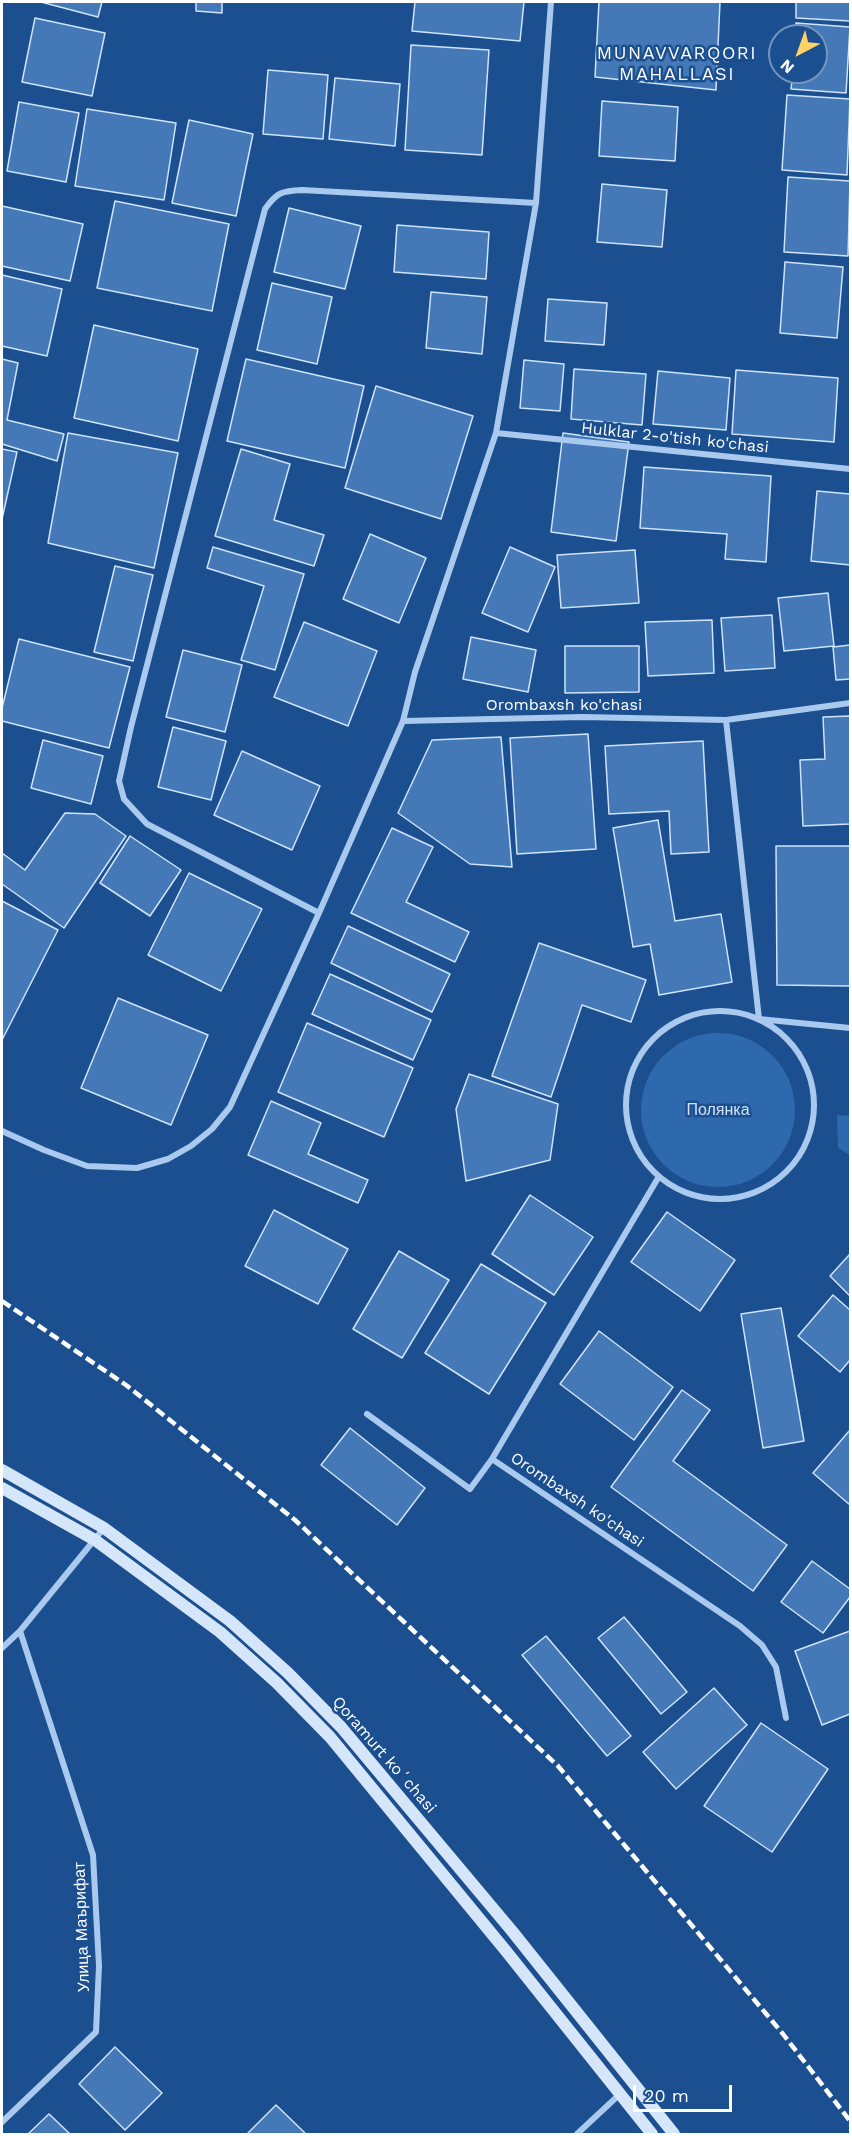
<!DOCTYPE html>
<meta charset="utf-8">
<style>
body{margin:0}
#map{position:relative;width:852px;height:2136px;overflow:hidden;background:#1b4f8f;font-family:"Work Sans",sans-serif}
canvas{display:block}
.frame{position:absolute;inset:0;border:3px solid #fff;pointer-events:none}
.north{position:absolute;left:768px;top:24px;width:60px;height:60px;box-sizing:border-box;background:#1b4f8f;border:2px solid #7695bc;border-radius:50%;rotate:221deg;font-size:16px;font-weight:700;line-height:24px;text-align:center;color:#fff}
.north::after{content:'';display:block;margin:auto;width:21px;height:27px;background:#ffd166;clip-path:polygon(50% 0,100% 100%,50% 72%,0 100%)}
.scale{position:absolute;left:633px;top:2085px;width:99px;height:27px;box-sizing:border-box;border:3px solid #fff;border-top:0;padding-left:8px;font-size:18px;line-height:21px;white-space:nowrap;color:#fff;-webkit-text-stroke:4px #1b4f8f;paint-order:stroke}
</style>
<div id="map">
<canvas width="852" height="2136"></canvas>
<div class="frame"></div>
<div class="north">N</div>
<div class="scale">20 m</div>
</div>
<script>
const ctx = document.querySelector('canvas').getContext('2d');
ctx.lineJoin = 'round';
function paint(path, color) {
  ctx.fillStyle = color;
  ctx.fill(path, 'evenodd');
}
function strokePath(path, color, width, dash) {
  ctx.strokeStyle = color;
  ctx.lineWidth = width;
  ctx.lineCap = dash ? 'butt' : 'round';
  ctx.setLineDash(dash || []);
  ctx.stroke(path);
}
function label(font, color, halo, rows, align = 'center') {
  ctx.font = font + ' "Work Sans",sans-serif';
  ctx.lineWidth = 5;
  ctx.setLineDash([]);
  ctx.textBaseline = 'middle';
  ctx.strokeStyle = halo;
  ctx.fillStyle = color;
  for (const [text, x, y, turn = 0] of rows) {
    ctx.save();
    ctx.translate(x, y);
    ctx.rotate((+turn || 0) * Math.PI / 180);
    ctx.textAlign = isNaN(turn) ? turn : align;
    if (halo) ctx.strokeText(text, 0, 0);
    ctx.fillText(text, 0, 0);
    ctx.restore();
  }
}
const green = new Path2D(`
 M641 1110a77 77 0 1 1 154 0a77 77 0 1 1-154 0Z
 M837,1115L850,1116V1155L838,1148Z`);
const building = new Path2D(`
 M41,2H102L98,17Z
 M196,2H222V13L196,11Z
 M415,2H524L520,41L412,31Z
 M599,2H720L716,90L595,77Z
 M796,2H850V21L796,18Z
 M35,18L105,33L92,96L22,82Z
 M796,23L850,27L846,93L791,89L793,72H816V36H795Z
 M411,45L489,50L482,155L405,150Z
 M268,70L328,75L323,139L263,134Z
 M335,78L400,84L395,146L329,139Z
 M787,95L850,99L847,175L782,170Z
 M602,101L678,107L675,161L599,156Z
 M19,102L79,113L66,182L7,171Z
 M87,109L176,123L164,200L75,186Z
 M189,120L253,134L236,216L172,203Z
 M788,177L850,181L848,256L784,252Z
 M602,184L667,190L662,247L597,242Z
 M115,201L229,224L212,311L97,288Z
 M2,206L83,224L70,281L2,266Z
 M289,208L361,226L345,289L274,272Z
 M397,225L489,232L486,279L394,272Z
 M785,262L843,267L837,338L780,333Z
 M2,275L62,289L47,356L2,346Z
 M272,283L332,297L317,364L257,350Z
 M431,292L487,297L482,354L426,348Z
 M548,299L607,303L604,345L545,341Z
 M94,325L198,349L178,441L74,418Z
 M2,359L18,363L7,420L64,434L57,461L2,444Z
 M246,359L364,386L345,468L227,441Z
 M524,360L564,364L560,411L520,408Z
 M574,369L646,374L642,425L571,419Z
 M736,370L838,378L834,442L732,434Z
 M658,371L730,378L726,430L653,424Z
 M376,386L473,416L441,519L345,488Z
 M68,433L178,453L154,568L48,543Z
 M563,433L629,442L616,541L551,532Z
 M2,449L17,452L2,519Z
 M241,449L290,464L274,520L324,535L314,566L215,536Z
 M644,467L771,476L766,562L725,559L727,534L640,528Z
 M817,491L850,494V565L811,561Z
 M370,534L426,558L399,623L343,599Z
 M213,547L304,574L275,670L241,660L264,586L207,568Z
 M510,547L555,567L528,632L482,613Z
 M635,550L639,603L561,608L557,555Z
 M115,566L153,575L133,661L94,652Z
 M828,593L834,646L784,651L778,598Z
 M772,615L775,668L725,671L721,618Z
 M712,620L714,673L648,676L645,622Z
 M304,622L377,651L348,726L274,697Z
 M471,637L536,650L528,692L463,679Z
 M19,639L130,667L109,748L2,721V708Z
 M850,645V679L836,680L833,647Z
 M565,646H639V692L565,693Z
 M183,650L242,665L225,732L166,717Z
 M850,716V824L803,826L800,760L825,759L823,717Z
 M173,727L226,741L211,800L158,787Z
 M588,734L596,849L517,854L510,738Z
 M501,737L512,867L470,864L398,813L432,740Z
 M43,740L103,756L91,804L31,788Z
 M703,741L709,852L671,854L669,811L609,814L605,746Z
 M242,751L320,786L292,850L214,815Z
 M65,813L95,814L126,836L64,928L2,884V853L25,870Z
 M658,820L675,921L721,914L732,982L659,995L650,944L633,947L613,828Z
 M392,828L433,847L406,902L469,932L455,962L351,913Z
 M130,836L181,870L150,916L100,883Z
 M776,846H850V986L777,985Z
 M189,873L262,909L221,991L148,955Z
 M2,901L58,930L2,1040Z
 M348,926L450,974L432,1012L331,963Z
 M539,943L646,980L631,1022L582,1005L551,1097L492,1076Z
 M330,974L431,1020L413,1060L312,1014Z
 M118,998L208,1035L171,1125L81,1088Z
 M307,1023L413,1068L384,1137L278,1092Z
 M469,1074L558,1104L550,1160L466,1181L456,1109Z
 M271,1101L321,1123L308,1154L368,1180L358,1203L248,1155Z
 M530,1195L593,1237L554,1295L492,1254Z
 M274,1210L348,1249L318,1304L245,1266Z
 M667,1212L735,1260L700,1311L631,1262Z
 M399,1251L449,1280L402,1358L353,1329Z
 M850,1254V1296L830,1276Z
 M481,1264L546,1303L489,1394L425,1353Z
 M833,1295L850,1310V1360L840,1372L798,1336Z
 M781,1308L804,1441L763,1448L741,1314Z
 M599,1331L673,1387L634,1440L560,1384Z
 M682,1390L710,1410L673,1461L787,1545L753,1591L611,1487Z
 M350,1428L425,1488L397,1525L321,1465Z
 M850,1430V1505L813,1473Z
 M812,1561L850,1589V1597L823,1633L781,1602Z
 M624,1617L687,1692L661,1714L598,1638Z
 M850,1631V1714L822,1725L795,1651Z
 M546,1636L631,1736L607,1756L522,1655Z
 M714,1688L747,1725L676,1789L643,1752Z
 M761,1723L828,1769L772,1852L704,1806Z
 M115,2047L162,2093L125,2130L79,2084Z
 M276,2105L306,2134H247Z
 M49,2114L70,2134H28Z`);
const street = new Path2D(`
 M496,433L850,469
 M726,720L759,1019L850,1028
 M403,721L583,717L726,720L850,703
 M319,913L147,824L124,799L119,781L131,727L265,209C277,192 282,191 302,190L536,203
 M626 1105a94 94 0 1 1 188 0a94 94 0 1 1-188 0Z
 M2,1131L44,1150L87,1166L137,1168L168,1159L191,1146L212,1129L230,1107L319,913L403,721L415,672L496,433L536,203L551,2
 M658,1178L492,1459L740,1626L762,1645L776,1667L786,1718
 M367,1414L470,1489L492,1459
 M2,1648L20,1631L104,1528
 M2,2122L96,2032L99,1966L93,1855L20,1631
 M577,2134L620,2094`);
const secondary = new Path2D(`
 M2,1470L104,1528L230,1621L288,1673L341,1727L512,1931L674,2134
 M2,1488L95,1540L220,1632L277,1683L330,1737L506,1951L652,2134`);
const rail = new Path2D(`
 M2,1301L126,1385L295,1520L558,1766L783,2034L850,2121`);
const streetNames = [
 ["Hulklar 2-o'tish ko'chasi",675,438,6],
 ["Orombaxsh ko'chasi",564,705],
 ["Orombaxsh ko'chasi",577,1500,34],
 ["Qoramurt koʻchasi",384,1755,49],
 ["Улица Маърифат",82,1927,-92]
];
const parkNames = [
 ["Полянка",718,1110]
];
const neighbourhoodNames = [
 ["MUNAVVARQORI",677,54],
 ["MAHALLASI",677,75]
];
paint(green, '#2e69ad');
paint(building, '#4478b7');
strokePath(building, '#cfe3fa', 1.5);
strokePath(street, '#a9c9ee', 6);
strokePath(secondary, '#d6e6fa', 12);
strokePath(rail, '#fff', 4.5, [10, 4.5]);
label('16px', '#fff', '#1b4f8f', streetNames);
label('16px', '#cfe3fa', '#1b4f8f', parkNames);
ctx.letterSpacing = '1.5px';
label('18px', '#fff', '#1b4f8f', neighbourhoodNames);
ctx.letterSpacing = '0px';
</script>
